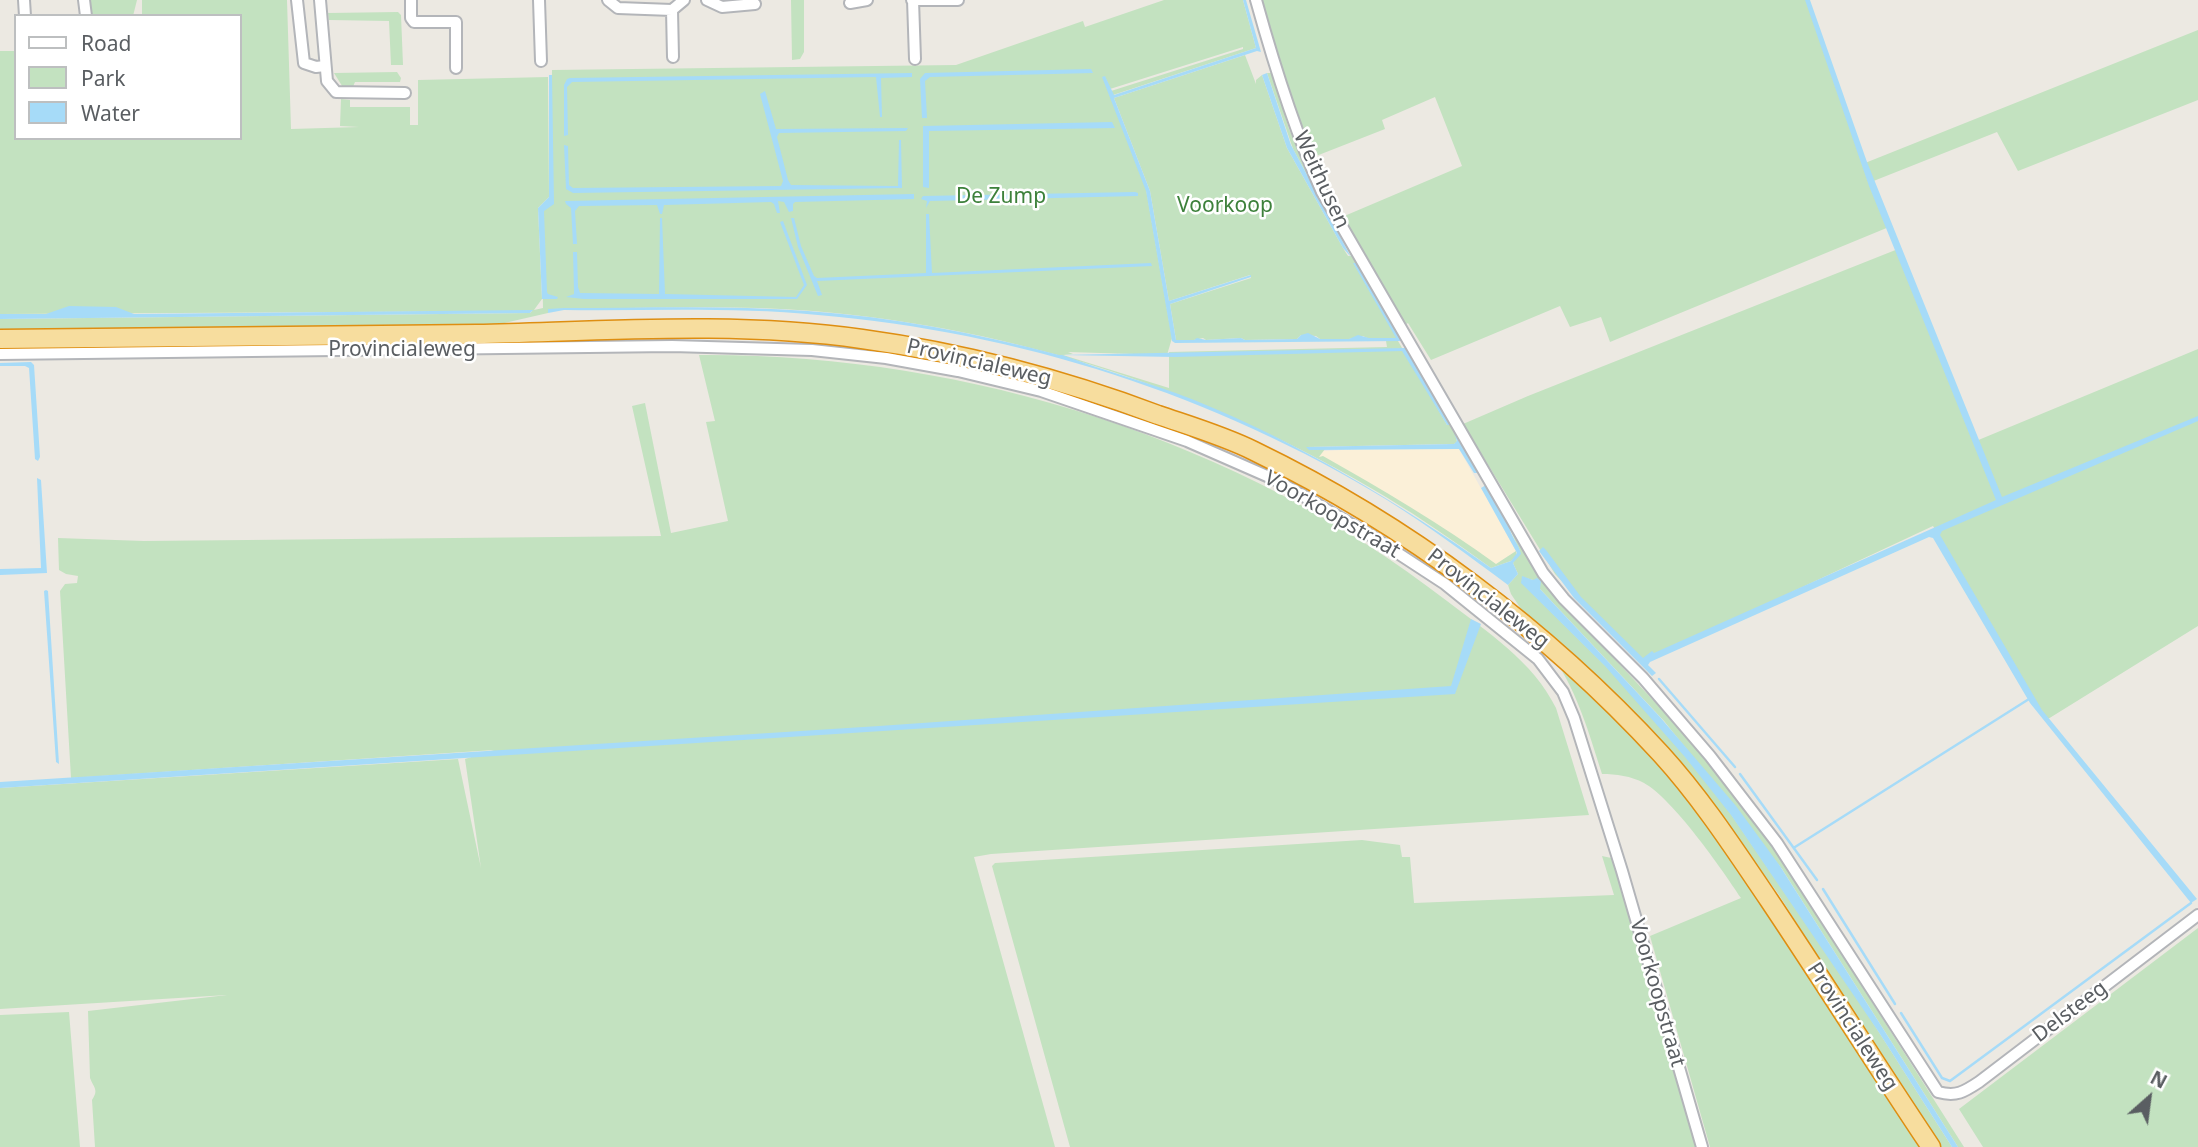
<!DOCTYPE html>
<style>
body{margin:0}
#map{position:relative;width:2198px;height:1147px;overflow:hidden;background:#ece9e2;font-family:"Noto Sans",sans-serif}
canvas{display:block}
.legend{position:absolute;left:14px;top:14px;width:228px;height:126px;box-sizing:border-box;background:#fff;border:2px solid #bdbfc0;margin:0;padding:9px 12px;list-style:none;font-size:21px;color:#5a5e62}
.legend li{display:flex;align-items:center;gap:14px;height:35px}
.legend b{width:35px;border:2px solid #bdbfc0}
.north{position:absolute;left:2114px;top:1063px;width:70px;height:70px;-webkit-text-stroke:5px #fff;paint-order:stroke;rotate:28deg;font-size:19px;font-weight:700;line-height:28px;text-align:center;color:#5a5e62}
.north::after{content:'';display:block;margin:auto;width:24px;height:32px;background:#5a5e62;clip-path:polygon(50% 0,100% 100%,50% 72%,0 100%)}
</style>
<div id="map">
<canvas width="2198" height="1147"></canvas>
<ul class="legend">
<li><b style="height:9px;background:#fff"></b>Road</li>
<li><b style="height:19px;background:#c3e2c0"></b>Park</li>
<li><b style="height:19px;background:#a6dbf8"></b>Water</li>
</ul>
<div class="north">N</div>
</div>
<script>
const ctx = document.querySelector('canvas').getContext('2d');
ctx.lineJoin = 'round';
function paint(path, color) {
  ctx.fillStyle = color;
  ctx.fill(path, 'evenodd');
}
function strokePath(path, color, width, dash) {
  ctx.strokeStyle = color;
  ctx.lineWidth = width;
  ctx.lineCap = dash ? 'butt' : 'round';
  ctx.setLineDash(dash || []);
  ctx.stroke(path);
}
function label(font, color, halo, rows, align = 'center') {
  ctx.font = font + ' "Noto Sans",sans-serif';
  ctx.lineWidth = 5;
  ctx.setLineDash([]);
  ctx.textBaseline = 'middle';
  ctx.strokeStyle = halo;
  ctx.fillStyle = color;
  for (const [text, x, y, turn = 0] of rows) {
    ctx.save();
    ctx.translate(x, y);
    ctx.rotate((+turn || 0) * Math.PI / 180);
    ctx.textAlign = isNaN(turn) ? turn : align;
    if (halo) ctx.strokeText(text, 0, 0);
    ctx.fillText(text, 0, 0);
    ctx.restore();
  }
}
const commercial = new Path2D(`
 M1376,448L1459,449L1516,551L1492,567L1382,493L1308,452Z`);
const green = new Path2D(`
 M90,0H137L133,16H92Z
 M142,0H287L291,129L359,127L340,126L341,99L350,100V107H410V125H418V80L548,77L549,197L538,208L542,299L534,310L543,308L541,209L551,198L552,70L956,65L1083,21L1085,27L1164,0H1243L1256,48L1113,95L1111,91L1243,49V47L1110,89L1105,76L1146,189L1172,338L1167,355L1068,352L1073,354L1063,355L1169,388V352L1387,347L1386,341H1398L1447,425H1450L1409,354H1414L1481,471H1478L1455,433L1457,442L1454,444L1307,447L1325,449L1319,457L1323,456C1383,490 1441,524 1496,564L1516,551L1517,556L1511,561L1491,568C1457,543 1422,519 1386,497C1212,392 1016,328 813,311C726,304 637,309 549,309L548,313L487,327L129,330L0,329V319L530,313L532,311L0,314V51H16V138H240V16H142Z
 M791,0H804V52L800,59L792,60Z
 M1262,0H1808L1865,163L2198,30V100L2018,171L1997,132L1871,182L1889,227L1610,342L1601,317L1570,327L1560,306L1431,360L1408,323L1405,325L1427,361L1424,362L1342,217L1462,166L1435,97L1382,120L1385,129L1311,158L1278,66Z
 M398,12L401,15L403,65H391L389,21L329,20L328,13Z
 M1245,55L1256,84V80L1262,75L1287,148L1343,248L1348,256H1351L1293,149L1267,73H1272L1289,129L1309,176L1403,337L1354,264L1397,338L1369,339L1363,336L1349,339H1320L1316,336L1301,335L1297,339L1245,340L1241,338L1206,340L1203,338L1194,340H1176L1170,304L1251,278L1250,275L1169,301L1150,191L1114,98Z
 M397,72L401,78L400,82H355L352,89H344L334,73Z
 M1898,249L1976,441L2198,349V626L2048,719L2033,701L1933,526L1640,663L1555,574L1463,424L1528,396Z
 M699,355C963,353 1238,438 1447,601C1487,632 1533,661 1556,708L1589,815L991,854L974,857L1055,1147H95L92,1100C99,1090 94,1088 90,1078L88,1011L227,995L0,1009V788L458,759L481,868L465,759L494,750L71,778L60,591L65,584L77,583L78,576L66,574L59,570L58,538L144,541L661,536L632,406L645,403L671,533L728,521L706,422L715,421Z
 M1489,484L1550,590L1712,763L1778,854L1964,1147H1958L1782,869L1664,721L1540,589V586L1533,580L1522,577V583L1636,696L1696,763L1861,1004L1952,1147H1938L1779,895L1708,798L1525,615L1511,594L1508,585L1518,574L1513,563L1520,551Z
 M1554,658L1612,713L1672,778L1740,865L1921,1147H1710L1650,936L1741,898C1722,869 1673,799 1644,783C1631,776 1616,774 1602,774C1589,733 1578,694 1554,658Z
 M1362,840L1400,845L1402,857H1410L1414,903L1614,895L1602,856L1616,859L1698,1147H1070L992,866L995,863Z
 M2198,928V1147H1983L1959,1109Z
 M69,1012L80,1147H0V1015Z`);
const water = new Path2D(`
 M1243,0H1246L1261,52L1257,51L1114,98L1150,191L1169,301L1251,275V277L1170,304L1176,340H1194L1197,338L1206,340L1241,338L1245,340L1297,339L1301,335L1308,333L1320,339H1349L1358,335L1369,338H1396L1353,263H1356L1402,338L1401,341L1175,343L1172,341L1146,191L1102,77L1105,76L1114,95L1256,48Z
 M1805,0H1810L1867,162L2002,497L2198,416V421L1942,531L1940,535L2042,710L2197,899L2191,903L2030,703L1933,538L1929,537L1650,662L1648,665L1656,673L1652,676L1574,598L1539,551L1543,547L1546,550L1581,597L1643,658L1652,651L1654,653L1996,500L1869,186Z
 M1091,69L1093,73L930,77L925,81L927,118H922L920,79L925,73Z
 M912,73V77L881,78L882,117H880L876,77L572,82L567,87L568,135L564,136V85L567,79L570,78Z
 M1267,73L1291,145L1351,257L1343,248L1287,148L1262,75Z
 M549,75H552L554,204L544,211L547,292L548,294L558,297L557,299H542L538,208L549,197Z
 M765,91L776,129L908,128L906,131L779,133L777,137L788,180L791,185L898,186L899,140H901L902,188L573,193L566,189L564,145L568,146L569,185L573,188L781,186L783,181L760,94Z
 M1112,122L1115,128L929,131V188L923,187V126Z
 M1135,192L1138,193V196L930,201L926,208L927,201L921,199L923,196Z
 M914,194V199L795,202L793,204V211L789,212L784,202L778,201L780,213H777L774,204L771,202L664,205L662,214H660L657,205L579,206L575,211L577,244H573L571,208L566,204L565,201Z
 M926,214H929L932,273L1151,263L1152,266L817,281L822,295L818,296L798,247L791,218H794L801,246L814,276L817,278L926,273Z
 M660,218H662L665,294L796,297L804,285L780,222L783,221L807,285L797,299H584L566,297L574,294V291L573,252H577L578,287L580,293L659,294Z
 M69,306L116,307L134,314L533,310L530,313L0,319V314H46Z
 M564,308C645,308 727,305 808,311C893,317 976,333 1059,355L1405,348L1450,425H1447L1402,351L1175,357L1062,355C1105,371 1151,383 1194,400C1300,443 1398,502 1491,568L1511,561L1517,553L1481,488L1486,485L1509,525C1510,536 1519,544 1521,554L1513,563L1518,574L1508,585C1469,556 1429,526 1387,500C1215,395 1019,332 818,315C735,307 649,311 564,310L548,313V309Z
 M31,362L34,365L40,457L38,461L35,459L29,368L25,366H0V363Z
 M1454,433L1477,470V473H1474L1459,449L1309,450L1306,447L1454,444L1457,441Z
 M37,478L41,480L47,573L0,575V569L41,568Z
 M1522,576L1533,580L1537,578L1541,581L1540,589L1660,717L1736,806L1780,866L1958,1147H1952L1880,1034L1731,815L1685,757L1605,666L1521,583Z
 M46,590L48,591L59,764L56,762L44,591Z
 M1471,619L1481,624L1455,694L0,788V782L879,726L1451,686Z`);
const stream = new Path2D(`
 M1659,679L1735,767
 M1740,774L1817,880
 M1795,847L2029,699
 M1823,889L1895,1004
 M1901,1013L1942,1078L1950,1081L2191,903`);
const minor = new Path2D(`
 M24,0L25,16
 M84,0L86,16
 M297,0L304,63L316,67L325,66
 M320,0L327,81L336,92L405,93
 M411,0V18L414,22H456V68
 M539,0L541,61
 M608,0L618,8L672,10L684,0
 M707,0L722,7L755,4
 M912,0H958
 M913,0L915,59
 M1256,0C1274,65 1294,130 1322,192L1543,573L1564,599L1643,678L1710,756L1777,843L1938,1092C1956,1097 1964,1092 1979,1082L2198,915
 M850,3L867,0
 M672,10L673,57
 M0,354L672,346L812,350L886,358L958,371L1041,391L1187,441L1276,480L1373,537L1445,584L1538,659L1563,692L1574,718L1622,871L1702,1147`);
const trunk = new Path2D(`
 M0,339C159,338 318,337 477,334C605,331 735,321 862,339C964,353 1062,379 1158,415C1190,426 1224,436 1254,451C1407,525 1546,629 1661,754C1702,799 1735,850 1769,900C1824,982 1876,1065 1931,1147`);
const streetNames = [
 ["Weithusen",1321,180,65],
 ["Provincialeweg",402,350],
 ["Provincialeweg",979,363,13],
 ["Voorkoopstraat",1332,515,30],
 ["Provincialeweg",1488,599,38],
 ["Voorkoopstraat",1657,993,74],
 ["Delsteeg",2070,1012,-37],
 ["Provincialeweg",1852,1027,57]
];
const parkNames = [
 ["De Zump",1001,197],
 ["Voorkoop",1225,206]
];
paint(commercial, '#fbf0d8');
paint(green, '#c3e2c0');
paint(water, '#a6dbf8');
strokePath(stream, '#a6dbf8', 2.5);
strokePath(minor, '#b3b5b9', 14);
strokePath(trunk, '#de8e11', 21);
strokePath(minor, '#fff', 10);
strokePath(trunk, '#f7dd9e', 18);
label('21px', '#5a5e62', '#fff', streetNames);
label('21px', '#3d813b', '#fff', parkNames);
</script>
